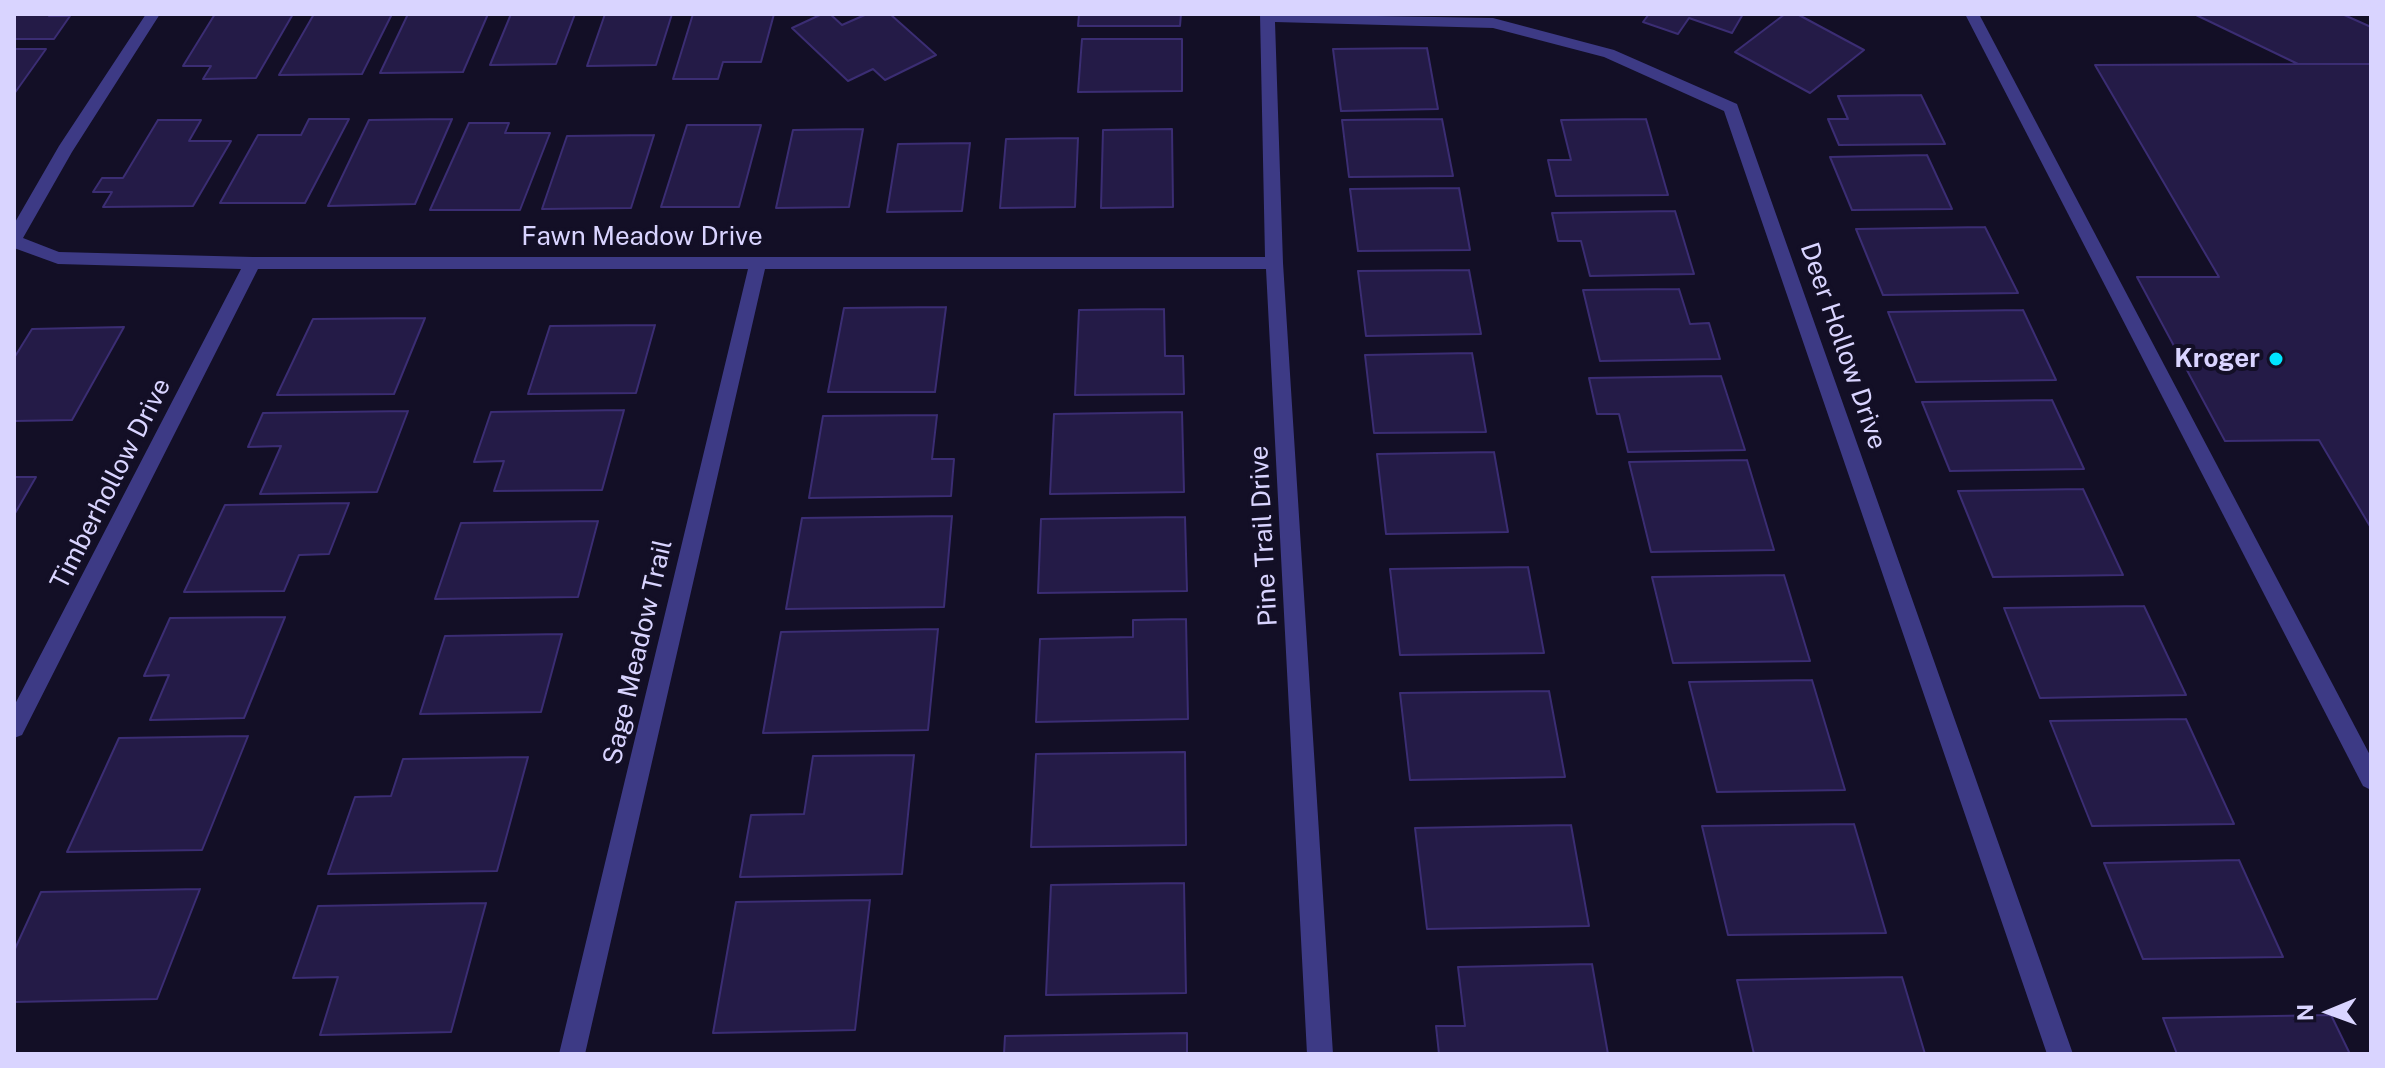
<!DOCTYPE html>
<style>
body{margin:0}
#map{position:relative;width:2385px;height:1068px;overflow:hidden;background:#130f26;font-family:"Public Sans",sans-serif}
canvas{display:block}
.frame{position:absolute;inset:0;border:16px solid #d9d4ff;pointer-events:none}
.north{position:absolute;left:2289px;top:972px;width:80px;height:80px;-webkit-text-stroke:6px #130f26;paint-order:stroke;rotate:269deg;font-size:22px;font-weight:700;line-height:32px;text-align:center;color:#d9d4ff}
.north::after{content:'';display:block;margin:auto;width:28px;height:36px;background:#d9d4ff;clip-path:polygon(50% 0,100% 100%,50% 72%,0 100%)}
</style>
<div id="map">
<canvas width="2385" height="1068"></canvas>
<div class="frame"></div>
<div class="north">N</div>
</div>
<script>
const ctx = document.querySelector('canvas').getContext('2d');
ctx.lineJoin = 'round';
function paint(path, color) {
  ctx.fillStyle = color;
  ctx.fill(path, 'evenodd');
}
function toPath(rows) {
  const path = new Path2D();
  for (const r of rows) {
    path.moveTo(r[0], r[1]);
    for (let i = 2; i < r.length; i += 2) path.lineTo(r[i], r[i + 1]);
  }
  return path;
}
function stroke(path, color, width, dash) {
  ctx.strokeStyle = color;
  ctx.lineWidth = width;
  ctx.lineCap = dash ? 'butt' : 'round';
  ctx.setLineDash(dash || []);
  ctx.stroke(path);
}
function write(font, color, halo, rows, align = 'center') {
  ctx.font = font + ' "Public Sans",sans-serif';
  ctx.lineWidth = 8;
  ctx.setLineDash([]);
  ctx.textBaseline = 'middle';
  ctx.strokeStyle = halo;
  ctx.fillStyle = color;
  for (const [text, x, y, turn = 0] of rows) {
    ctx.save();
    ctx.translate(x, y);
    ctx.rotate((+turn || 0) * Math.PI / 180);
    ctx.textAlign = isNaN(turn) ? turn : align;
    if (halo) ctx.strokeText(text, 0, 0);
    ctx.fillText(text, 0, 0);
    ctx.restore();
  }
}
const building = toPath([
 [14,14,51,14,49,16,70,16,54,39,14,39,14,14],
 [215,14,293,14,256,78,203,79,211,66,183,66,215,14],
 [314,14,392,14,362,74,279,75,314,14],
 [408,14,488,14,463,72,380,73,408,14],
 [511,14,575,14,556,64,490,65,511,14],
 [605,14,672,14,656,65,587,66,605,14],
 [693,14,774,14,761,62,723,62,718,79,673,79,693,14],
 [822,14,830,14,842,25,867,14,890,14,936,55,885,80,873,69,848,81,792,28,822,14],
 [1079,14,1181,14,1180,26,1078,26,1079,14],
 [1649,14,1743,14,1732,33,1689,18,1678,34,1643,22,1649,14],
 [1785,14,1797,14,1864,50,1810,93,1735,52,1785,14],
 [2194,14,2342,14,2371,27,2371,64,2298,64,2194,14],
 [1082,39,1182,39,1182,91,1078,92,1082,39],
 [1427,48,1438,109,1341,111,1333,49,1427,48],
 [14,49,46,49,14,94,14,49],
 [2298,64,2371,64,2371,528,2319,440,2225,441,2137,277,2219,277,2095,65,2298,64],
 [1921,95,1945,144,1839,145,1828,119,1848,119,1838,96,1921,95],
 [309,119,349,119,305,203,220,203,258,135,301,135,309,119],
 [452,119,415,204,328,206,369,120,452,119],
 [1442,119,1453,176,1349,177,1342,120,1442,119],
 [1646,119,1668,195,1556,196,1548,160,1571,160,1561,120,1646,119],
 [158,120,201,120,189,141,231,141,193,206,103,207,112,192,93,192,102,178,123,178,158,120],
 [469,123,509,123,505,133,550,133,520,210,430,210,469,123],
 [687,125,761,125,739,207,661,207,687,125],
 [863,129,849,207,776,208,793,130,863,129],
 [1172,129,1173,207,1101,208,1103,130,1172,129],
 [654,135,631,208,542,209,567,136,654,135],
 [1078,138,1075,207,1000,208,1006,139,1078,138],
 [970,143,962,211,887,212,898,144,970,143],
 [1927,155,1952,209,1852,210,1830,157,1927,155],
 [1459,188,1470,250,1358,251,1350,189,1459,188],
 [1675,211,1694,274,1590,276,1581,241,1558,241,1552,213,1675,211],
 [1985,227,2018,293,1883,295,1856,229,1985,227],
 [1469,270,1481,334,1366,336,1358,271,1469,270],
 [1679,289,1690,324,1709,323,1720,359,1600,361,1583,290,1679,289],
 [946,307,935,392,828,392,844,308,946,307],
 [1164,309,1165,356,1183,356,1184,394,1075,395,1079,310,1164,309],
 [2023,310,2056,380,1916,382,1888,312,2023,310],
 [425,318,394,394,277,395,313,319,425,318],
 [655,325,636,393,528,394,550,326,655,325],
 [124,327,72,420,14,421,14,358,32,329,124,327],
 [1472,353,1486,432,1374,433,1365,355,1472,353],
 [1721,376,1745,450,1628,452,1619,414,1597,414,1589,378,1721,376],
 [2052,400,2084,469,1950,471,1922,402,2052,400],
 [624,410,602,490,494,491,504,461,474,462,491,412,624,410],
 [408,411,377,492,260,494,281,446,248,447,263,413,408,411],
 [1182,412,1184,492,1050,494,1054,414,1182,412],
 [937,415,932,459,954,459,951,496,809,498,823,416,937,415],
 [1494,452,1508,532,1386,534,1377,454,1494,452],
 [1747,460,1774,550,1651,552,1629,462,1747,460],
 [14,477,36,477,14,515,14,477],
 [2083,489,2123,575,1993,577,1958,491,2083,489],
 [349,503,329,554,299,555,284,591,184,592,225,505,349,503],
 [952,516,944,607,786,609,802,518,952,516],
 [1185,517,1187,591,1038,593,1041,519,1185,517],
 [598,521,578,597,435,599,461,523,598,521],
 [1528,567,1544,653,1400,655,1390,569,1528,567],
 [1784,575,1810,661,1673,663,1652,577,1784,575],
 [2144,606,2186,695,2040,698,2004,608,2144,606],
 [285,617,244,718,150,720,169,675,144,676,170,618,285,617],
 [1186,619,1188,719,1036,722,1040,639,1133,637,1133,620,1186,619],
 [938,629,928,730,763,733,781,632,938,629],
 [562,634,541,712,420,714,445,636,562,634],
 [1812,680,1845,790,1717,792,1689,682,1812,680],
 [1549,691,1565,777,1410,780,1400,693,1549,691],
 [2186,719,2234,824,2092,826,2050,721,2186,719],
 [248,736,202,850,67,852,119,738,248,736],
 [1185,752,1186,845,1031,847,1036,754,1185,752],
 [914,755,902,874,740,877,751,815,804,814,813,756,914,755],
 [528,757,497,871,328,874,355,797,391,796,403,759,528,757],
 [1854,824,1886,933,1728,935,1702,826,1854,824],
 [1571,825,1589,926,1427,929,1415,828,1571,825],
 [2239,860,2283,957,2143,959,2104,863,2239,860],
 [1184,883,1186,993,1046,995,1051,885,1184,883],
 [200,889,157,999,14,1002,14,951,41,892,200,889],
 [870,900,855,1030,713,1033,736,902,870,900],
 [486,903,451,1032,320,1035,338,977,293,978,318,906,486,903],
 [1592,964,1608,1054,1439,1054,1436,1026,1465,1026,1458,967,1592,964],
 [1902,977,1925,1054,1754,1054,1737,980,1902,977],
 [2331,1015,2350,1054,2177,1054,2163,1018,2331,1015],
 [1187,1033,1187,1054,1004,1054,1005,1036,1187,1033]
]);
paint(building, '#241b47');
stroke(building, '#3b2d73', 2);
paint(toPath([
 [1965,14,1979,14,2371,757,2371,790,2363,786,1965,14]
]), '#3d3a85');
paint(toPath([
 [146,14,160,14,72,152,23,238,59,252,253,257,1265,257,1260,14,1493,18,1614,50,1737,104,2073,1054,2047,1054,1724,111,1604,57,1493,28,1275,22,1283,263,1333,1054,1307,1054,1266,269,765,269,585,1054,559,1054,748,269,258,269,22,735,14,738,14,706,241,269,58,264,14,248,14,224,59,146,146,14]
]), '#3d3a85');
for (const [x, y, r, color] of [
 [2276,359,8,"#00e5ff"]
]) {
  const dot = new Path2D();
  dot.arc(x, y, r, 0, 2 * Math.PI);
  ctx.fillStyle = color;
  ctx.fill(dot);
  stroke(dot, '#130f26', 3);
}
write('26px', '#d9d4ff', '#130f26', [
 ["Fawn Meadow Drive",642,237],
 ["Deer Hollow Drive",1843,346,71],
 ["Timberhollow Drive",111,484,-63],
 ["Pine Trail Drive",1264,536,-93],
 ["Sage Meadow Trail",638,652,-77]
]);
write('bold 26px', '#d9d4ff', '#130f26', [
 ["Kroger",2260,359]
], 'right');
</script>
